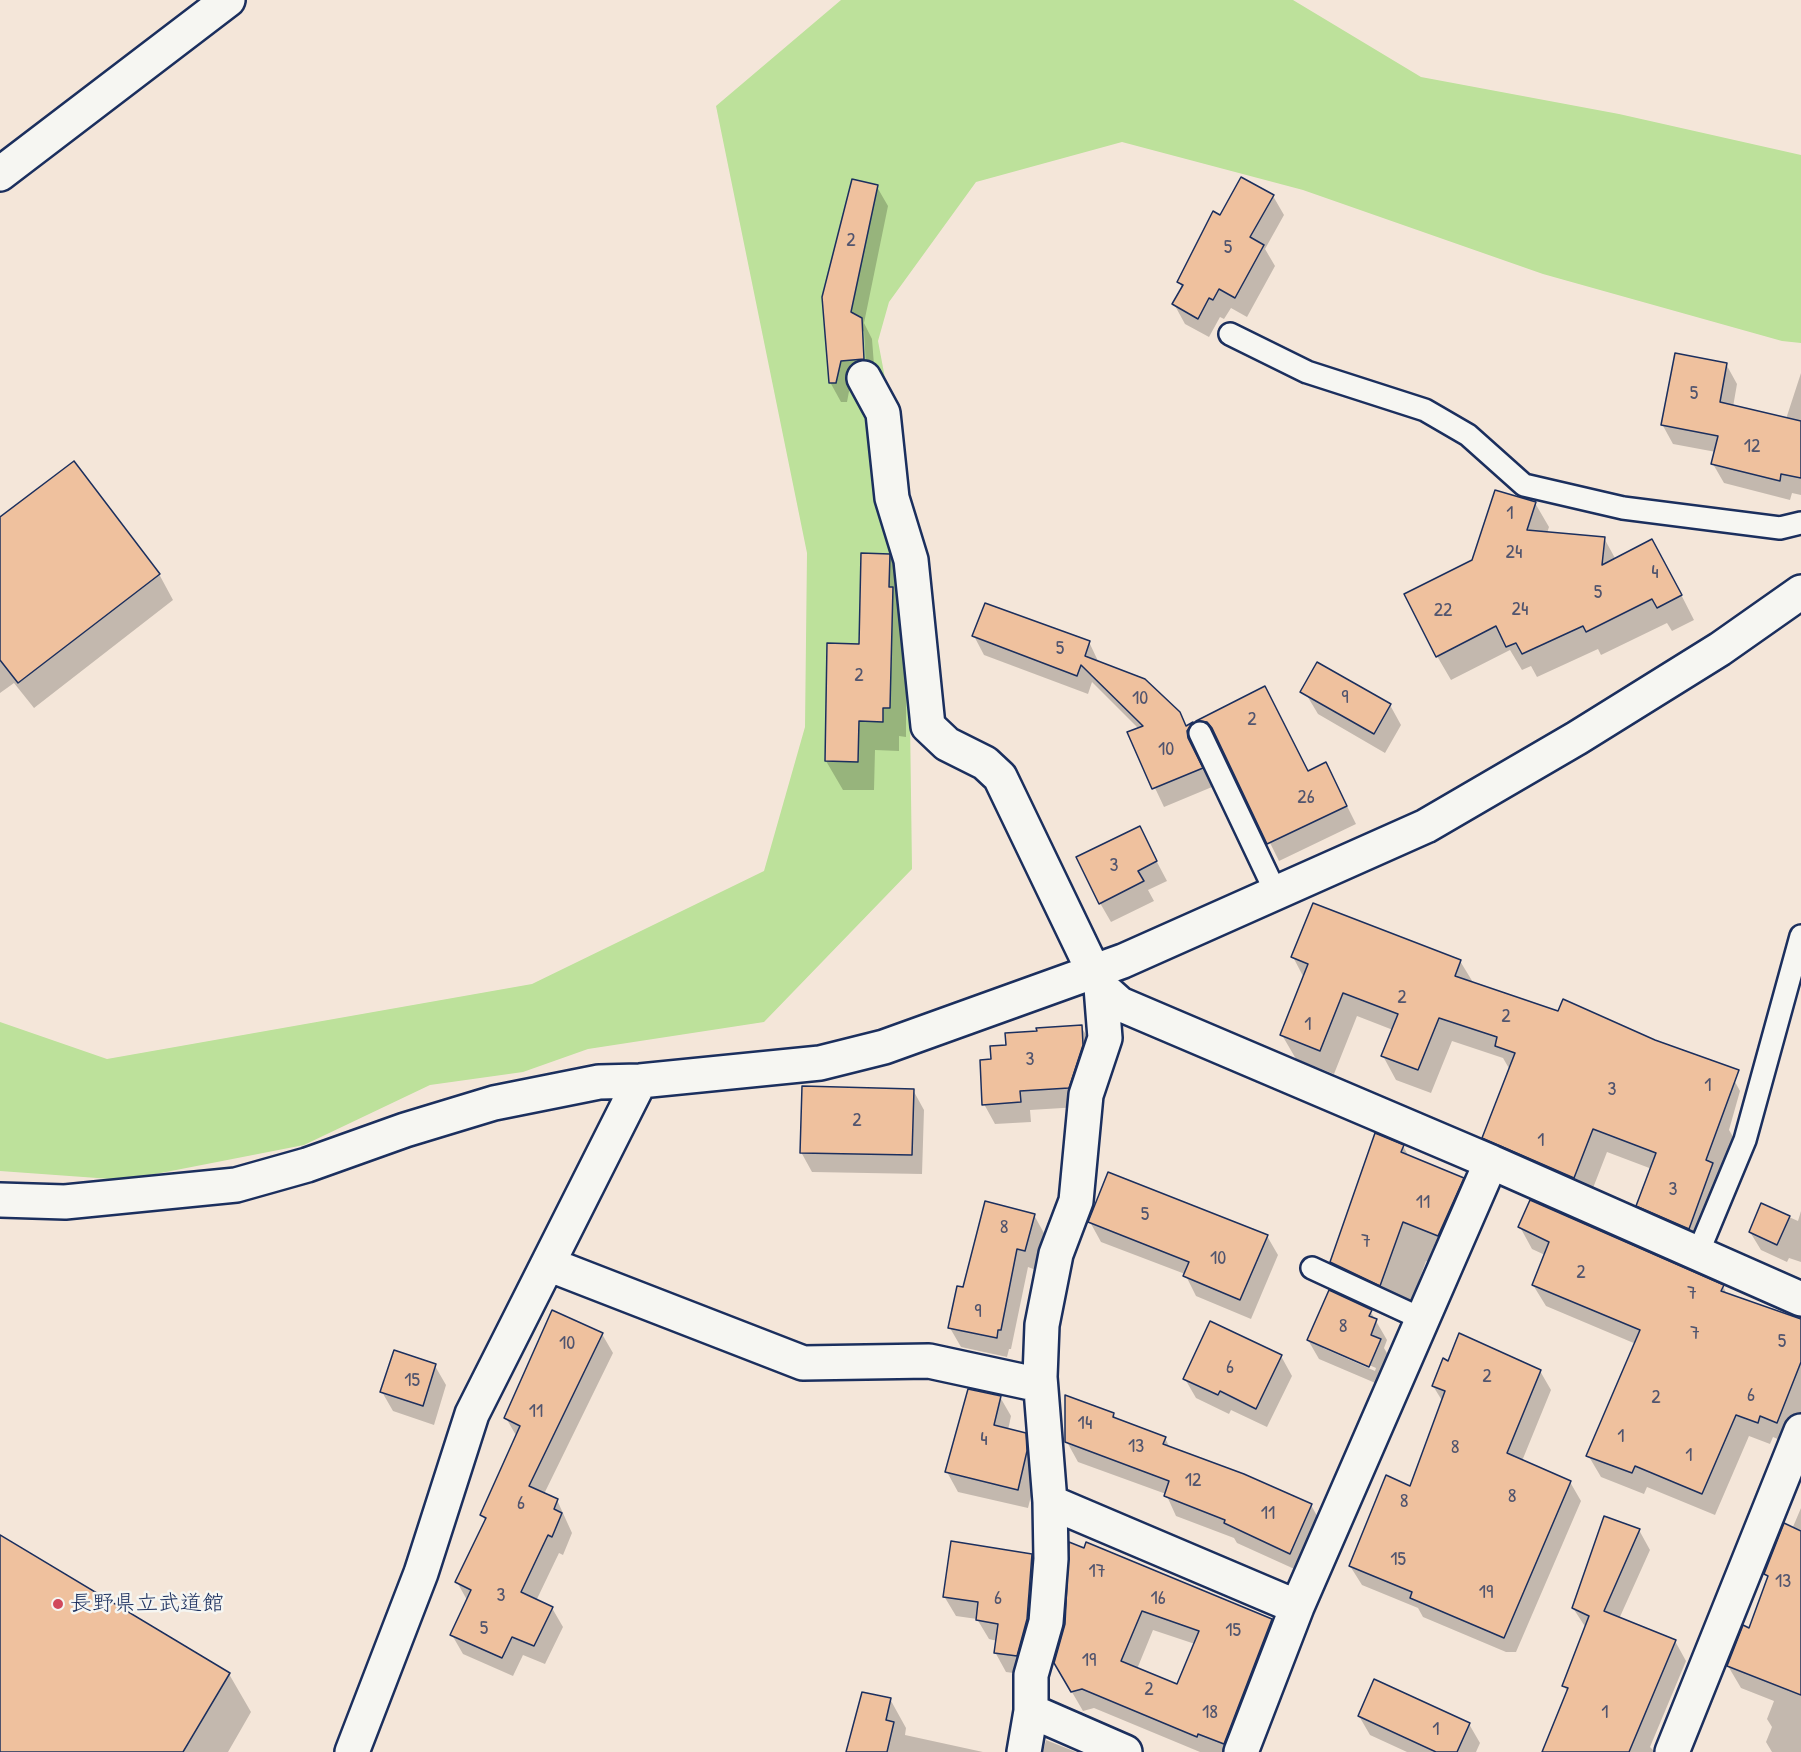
<!DOCTYPE html>
<meta charset="utf-8">
<style>
body{margin:0}
canvas{display:block;background:#f4e6d9}
</style>
<canvas width="1801" height="1752"></canvas>
<script>
const ctx = document.querySelector('canvas').getContext('2d');
ctx.lineJoin = 'round';
function paint(path, color) {
  ctx.fillStyle = color;
  ctx.fill(path, 'evenodd');
}
function toPath(rows) {
  const path = new Path2D();
  for (const r of rows) {
    path.moveTo(r[0], r[1]);
    for (let i = 2; i < r.length; i += 2) path.lineTo(r[i], r[i + 1]);
  }
  return path;
}
function stroke(path, color, width, dash) {
  ctx.strokeStyle = color;
  ctx.lineWidth = width;
  ctx.lineCap = dash ? 'butt' : 'round';
  ctx.setLineDash(dash || []);
  ctx.stroke(path);
}
function write(font, color, halo, rows, align = 'center') {
  ctx.font = font + ' "Patrick Hand","Klee One",sans-serif';
  ctx.lineWidth = 5;
  ctx.setLineDash([]);
  ctx.textBaseline = 'middle';
  ctx.strokeStyle = halo;
  ctx.fillStyle = color;
  for (const [text, x, y, turn = 0] of rows) {
    ctx.save();
    ctx.translate(x, y);
    ctx.rotate((+turn || 0) * Math.PI / 180);
    ctx.textAlign = isNaN(turn) ? turn : align;
    if (halo) ctx.strokeText(text, 0, 0);
    ctx.fillText(text, 0, 0);
    ctx.restore();
  }
}
paint(toPath([
 [841,0,1293,0,1421,77,1619,114,1801,155,1801,343,1782,341,1543,274,1303,190,1122,142,976,182,889,302,878,341,907,495,912,869,764,1022,588,1049,523,1072,430,1085,304,1145,125,1180,0,1171,0,1022,107,1059,532,984,764,871,805,727,807,553,716,106]
]), '#bde19b');
paint(toPath([
 [877,187,888,206,864,323,872,339,875,378,851,381,847,402,841,402,830,382],
 [861,328,864,332,866,366,863,366],
 [1273,196,1284,215,1265,249,1275,266,1247,317,1231,308,1224,319,1220,317,1209,337,1185,324,1174,304,1183,289,1179,282,1221,217],
 [1726,364,1737,384,1733,407,1786,419,1801,373,1801,495,1792,493,1790,500,1724,483,1713,464,1716,452,1673,444,1662,424],
 [1535,503,1549,527,1547,533,1604,538,1616,560,1666,565,1694,620,1672,631,1667,623,1601,655,1598,649,1537,677,1531,666,1522,670,1510,650,1451,680,1437,656,1473,561],
 [0,519,159,574,173,600,34,708,14,683,0,693],
 [889,555,906,585,906,737,899,736,899,751,875,750,874,790,843,790,826,761,829,644,860,645],
 [974,636,1089,642,1099,663,1179,713,1187,727,1193,724,1203,742,1197,751,1198,758,1212,787,1164,807,1129,733,1139,729,1092,682,1088,694,984,655],
 [1265,688,1309,772,1326,764,1356,824,1279,861,1219,740,1208,739,1198,722],
 [1306,694,1390,705,1401,725,1385,753,1318,714],
 [1139,828,1167,881,1148,890,1154,901,1111,922,1100,903],
 [1293,957,1460,961,1474,984,1654,1041,1727,1067,1740,1091,1729,1130,1735,1140,1702,1252,1652,1229,1638,1206,1652,1169,1607,1152,1588,1201,1497,1161,1484,1138,1510,1070,1503,1058,1452,1041,1431,1093,1396,1080,1383,1056,1393,1030,1357,1016,1334,1074,1296,1059,1282,1035,1304,978],
 [1081,1026,1092,1046,1079,1107,1030,1110,1031,1122,995,1124,984,1104,992,1061,1008,1046],
 [913,1090,924,1110,922,1174,812,1172,801,1152],
 [1403,1146,1409,1157,1462,1179,1485,1219,1461,1275,1426,1261,1403,1324,1369,1309,1387,1340,1384,1348,1391,1360,1380,1385,1319,1359,1308,1340,1355,1304,1331,1262],
 [1323,1345,1376,1368,1375,1371,1323,1348],
 [1762,1205,1798,1221,1801,1211,1801,1262,1789,1258,1787,1262,1761,1250,1750,1232],
 [1034,1215,1045,1235,1036,1270,1028,1267,1011,1349,1009,1349,1007,1357,961,1347,950,1328,964,1288],
 [1090,1222,1267,1236,1278,1255,1251,1319,1196,1296,1185,1274,1101,1242],
 [1520,1227,1723,1286,1727,1295,1801,1321,1801,1414,1789,1444,1773,1437,1770,1444,1749,1436,1715,1515,1647,1487,1644,1494,1601,1477,1588,1455,1636,1344,1546,1306,1533,1285,1545,1255,1532,1249],
 [602,1334,613,1353,544,1494,557,1500,572,1533,563,1555,559,1553,536,1601,552,1608,563,1627,545,1664,523,1655,513,1676,463,1654,452,1635,467,1600,457,1582,486,1522,482,1515,517,1437,506,1418],
 [1281,1356,1292,1376,1267,1427,1231,1410,1229,1414,1196,1398,1185,1379],
 [1449,1363,1540,1371,1551,1390,1522,1461,1570,1482,1581,1501,1516,1652,1506,1652,1423,1617,1418,1608,1362,1585,1350,1566,1411,1488,1443,1402,1433,1386],
 [435,1366,446,1385,434,1425,393,1411,382,1392],
 [1000,1397,1011,1416,1008,1430,1025,1434,1036,1454,1037,1472,1028,1508,958,1492,947,1472],
 [1113,1414,1117,1420,1165,1438,1170,1448,1311,1505,1322,1525,1301,1572,1237,1543,1234,1538,1176,1516,1166,1494,1078,1462,1067,1442],
 [1801,1508,1801,1752,1772,1752,1766,1742,1772,1727,1767,1719,1774,1701,1741,1688,1728,1666,1750,1628],
 [1639,1530,1650,1550,1619,1619,1675,1641,1686,1661,1650,1747,1655,1752,1544,1752,1568,1693,1564,1686,1586,1628,1573,1608],
 [0,1537,229,1674,251,1712,228,1752,0,1752],
 [1071,1544,1271,1620,1282,1640,1239,1752,1200,1752,1094,1708,1083,1711,1055,1663,1066,1624],
 [1153,1630,1195,1644,1178,1686,1137,1669],
 [1031,1555,1042,1575,1028,1675,1006,1672,995,1652,997,1641,989,1639,977,1619,956,1616,944,1596],
 [890,1699,906,1728,905,1735,983,1752,848,1752],
 [1359,1716,1469,1724,1480,1743,1476,1752,1407,1752,1370,1735],
 [1046,1740,1076,1752,1043,1752]
]), '#0003');
const building = toPath([
 [1241,177,1274,195,1250,237,1264,245,1235,298,1219,289,1213,300,1209,298,1198,319,1172,304,1183,285,1177,282,1213,211,1220,215,1241,177],
 [852,179,878,185,851,312,862,318,864,359,841,361,836,383,829,383,822,297,852,179],
 [1675,353,1727,363,1720,402,1801,421,1801,478,1781,474,1780,481,1711,464,1718,436,1661,425,1675,353],
 [74,461,160,574,18,683,0,660,0,517,74,461],
 [1495,490,1536,502,1527,530,1605,537,1602,565,1652,539,1682,595,1657,608,1652,599,1586,632,1583,626,1522,654,1516,643,1506,647,1496,626,1436,657,1404,594,1472,560,1495,490],
 [861,553,890,554,889,587,893,587,890,708,883,708,883,722,859,721,858,762,825,761,827,643,859,644,861,553],
 [985,603,1090,641,1085,656,1145,679,1180,712,1186,726,1193,722,1187,731,1188,738,1203,768,1152,789,1127,732,1143,726,1081,665,1077,676,972,636,985,603],
 [1317,662,1391,704,1374,734,1300,692,1317,662],
 [1265,686,1308,771,1326,762,1347,806,1267,844,1212,728,1207,722,1196,721,1265,686],
 [1140,826,1157,861,1138,871,1144,881,1099,904,1076,857,1140,826],
 [1313,903,1461,960,1455,976,1558,1011,1563,999,1655,1040,1739,1070,1706,1160,1713,1163,1689,1229,1636,1206,1656,1153,1593,1129,1574,1178,1482,1138,1515,1053,1495,1046,1497,1037,1439,1018,1418,1070,1381,1056,1398,1014,1343,993,1320,1051,1280,1035,1308,964,1291,957,1313,903],
 [1082,1025,1083,1045,1069,1088,1020,1091,1021,1102,982,1105,980,1060,991,1059,990,1046,1006,1045,1005,1033,1037,1031,1036,1028,1082,1025],
 [802,1086,914,1089,912,1155,800,1153,802,1086],
 [1375,1133,1404,1145,1401,1152,1464,1178,1438,1236,1403,1222,1380,1286,1330,1262,1375,1133],
 [1108,1172,1268,1235,1240,1300,1183,1276,1189,1262,1088,1222,1108,1172],
 [1530,1200,1724,1285,1721,1291,1801,1319,1801,1362,1777,1423,1760,1416,1758,1423,1736,1415,1702,1494,1635,1466,1632,1473,1586,1456,1640,1330,1532,1285,1549,1242,1518,1227,1530,1200],
 [985,1201,1035,1214,1025,1251,1017,1249,1001,1330,998,1330,997,1338,948,1328,957,1286,963,1287,985,1201],
 [1761,1203,1790,1216,1777,1245,1749,1232,1761,1203],
 [1329,1290,1372,1310,1369,1316,1377,1319,1371,1335,1381,1339,1369,1367,1307,1340,1329,1290],
 [552,1310,603,1333,529,1486,558,1499,554,1509,562,1513,552,1537,548,1535,521,1592,553,1607,534,1646,512,1637,502,1658,450,1635,471,1590,455,1582,486,1518,480,1515,520,1426,504,1418,552,1310],
 [1210,1321,1282,1355,1256,1409,1220,1391,1218,1395,1183,1379,1210,1321],
 [1459,1333,1541,1370,1507,1453,1571,1481,1504,1638,1410,1598,1412,1592,1349,1566,1386,1475,1410,1486,1445,1391,1432,1386,1443,1358,1448,1361,1459,1333],
 [394,1350,436,1364,423,1406,380,1392,394,1350],
 [968,1389,1001,1396,994,1425,1026,1433,1027,1451,1018,1490,945,1472,968,1389],
 [1065,1395,1114,1413,1113,1417,1166,1437,1163,1444,1244,1474,1312,1504,1290,1554,1224,1523,1225,1520,1164,1496,1169,1481,1065,1442,1065,1395],
 [1604,1516,1640,1529,1604,1611,1676,1640,1629,1752,1542,1752,1568,1688,1562,1686,1589,1616,1572,1608,1604,1516],
 [1784,1523,1801,1531,1801,1695,1727,1666,1743,1625,1749,1628,1768,1576,1764,1574,1784,1523],
 [0,1535,230,1673,183,1752,0,1752,0,1535],
 [951,1541,1032,1554,1027,1619,1017,1656,994,1653,998,1624,976,1620,978,1602,943,1597,951,1541],
 [1069,1542,1084,1548,1086,1542,1272,1619,1224,1744,1198,1734,1197,1737,1082,1689,1071,1692,1054,1663,1065,1624,1069,1542],
 [1142,1611,1199,1631,1177,1684,1121,1661,1142,1611],
 [1374,1679,1470,1723,1457,1752,1436,1752,1358,1716,1374,1679],
 [862,1692,891,1698,886,1720,894,1722,887,1752,846,1752,862,1692]
]);
paint(building, '#efc19e');
stroke(building, '#1b2f5e', 1.5);
const lane = toPath([
 [1230,334,1307,372,1425,410,1468,435,1524,485,1623,508,1780,528,1801,523],
 [1200,733,1276,893],
 [1698,1253,1745,1140,1801,936],
 [1312,1268,1422,1319]
]);
const street = toPath([
 [0,174,228,0],
 [864,378,883,413,892,498,911,560,928,726,947,744,985,763,1000,777,1101,987,1120,1004,1491,1162],
 [0,1200,65,1202,236,1185,307,1165,405,1130,494,1103,599,1082,640,1081,820,1063,884,1047,1123,961,1426,826,1577,738,1720,649,1801,592],
 [548,1264,803,1363,929,1361,1040,1385],
 [1050,1502,1297,1607],
 [1031,1711,1125,1752],
 [352,1752,421,1573,472,1414,640,1081],
 [1024,1752,1031,1711,1031,1675,1046,1622,1051,1559,1050,1502,1040,1377,1042,1325,1056,1254,1076,1201,1086,1095,1105,1038,1101,987],
 [1241,1752,1297,1607,1491,1162,1801,1299],
 [1672,1752,1801,1431]
]);
stroke(lane, '#1b2f5e', 26);
stroke(street, '#1b2f5e', 38);
stroke(lane, '#f6f6f2', 21);
stroke(street, '#f6f6f2', 33);
for (const [x, y, r, color] of [
 [58,1604,6,"#d1495b"]
]) {
  const dot = new Path2D();
  dot.arc(x, y, r, 0, 2 * Math.PI);
  ctx.fillStyle = color;
  ctx.fill(dot);
  stroke(dot, '#f6f6f2', 2);
}
write('20px', '#50546e', null, [
 ["2",851,241],
 ["5",1228,248],
 ["5",1694,394],
 ["12",1752,447],
 ["1",1510,514],
 ["24",1514,553],
 ["4",1655,573],
 ["5",1598,593],
 ["24",1520,610],
 ["22",1443,611],
 ["5",1060,649],
 ["2",859,676],
 ["9",1345,698],
 ["10",1140,699],
 ["2",1252,720],
 ["10",1166,750],
 ["26",1306,798],
 ["3",1114,866],
 ["2",1402,998],
 ["2",1506,1017],
 ["1",1308,1025],
 ["3",1030,1060],
 ["1",1708,1086],
 ["3",1612,1090],
 ["2",857,1121],
 ["1",1541,1141],
 ["3",1673,1190],
 ["11",1423,1203],
 ["5",1145,1215],
 ["8",1004,1228],
 ["7",1366,1242],
 ["10",1218,1259],
 ["2",1581,1273],
 ["7",1692,1294],
 ["9",978,1312],
 ["8",1343,1327],
 ["7",1695,1334],
 ["5",1782,1342],
 ["10",567,1344],
 ["6",1230,1368],
 ["2",1487,1377],
 ["15",412,1381],
 ["6",1751,1396],
 ["2",1656,1398],
 ["11",536,1412],
 ["14",1085,1424],
 ["1",1621,1437],
 ["4",984,1440],
 ["13",1136,1447],
 ["8",1455,1448],
 ["1",1689,1456],
 ["12",1193,1481],
 ["8",1512,1497],
 ["8",1404,1502],
 ["6",521,1504],
 ["11",1268,1514],
 ["15",1398,1560],
 ["17",1097,1572],
 ["13",1783,1582],
 ["19",1486,1593],
 ["3",501,1596],
 ["6",998,1599],
 ["16",1158,1599],
 ["5",484,1629],
 ["15",1233,1631],
 ["19",1089,1661],
 ["2",1149,1690],
 ["18",1210,1713],
 ["1",1605,1713],
 ["1",1436,1730]
]);
write('22px', '#1b2f5e', '#f6f6f2', [
 ["長野県立武道館",70,1604]
], 'left');
</script>
